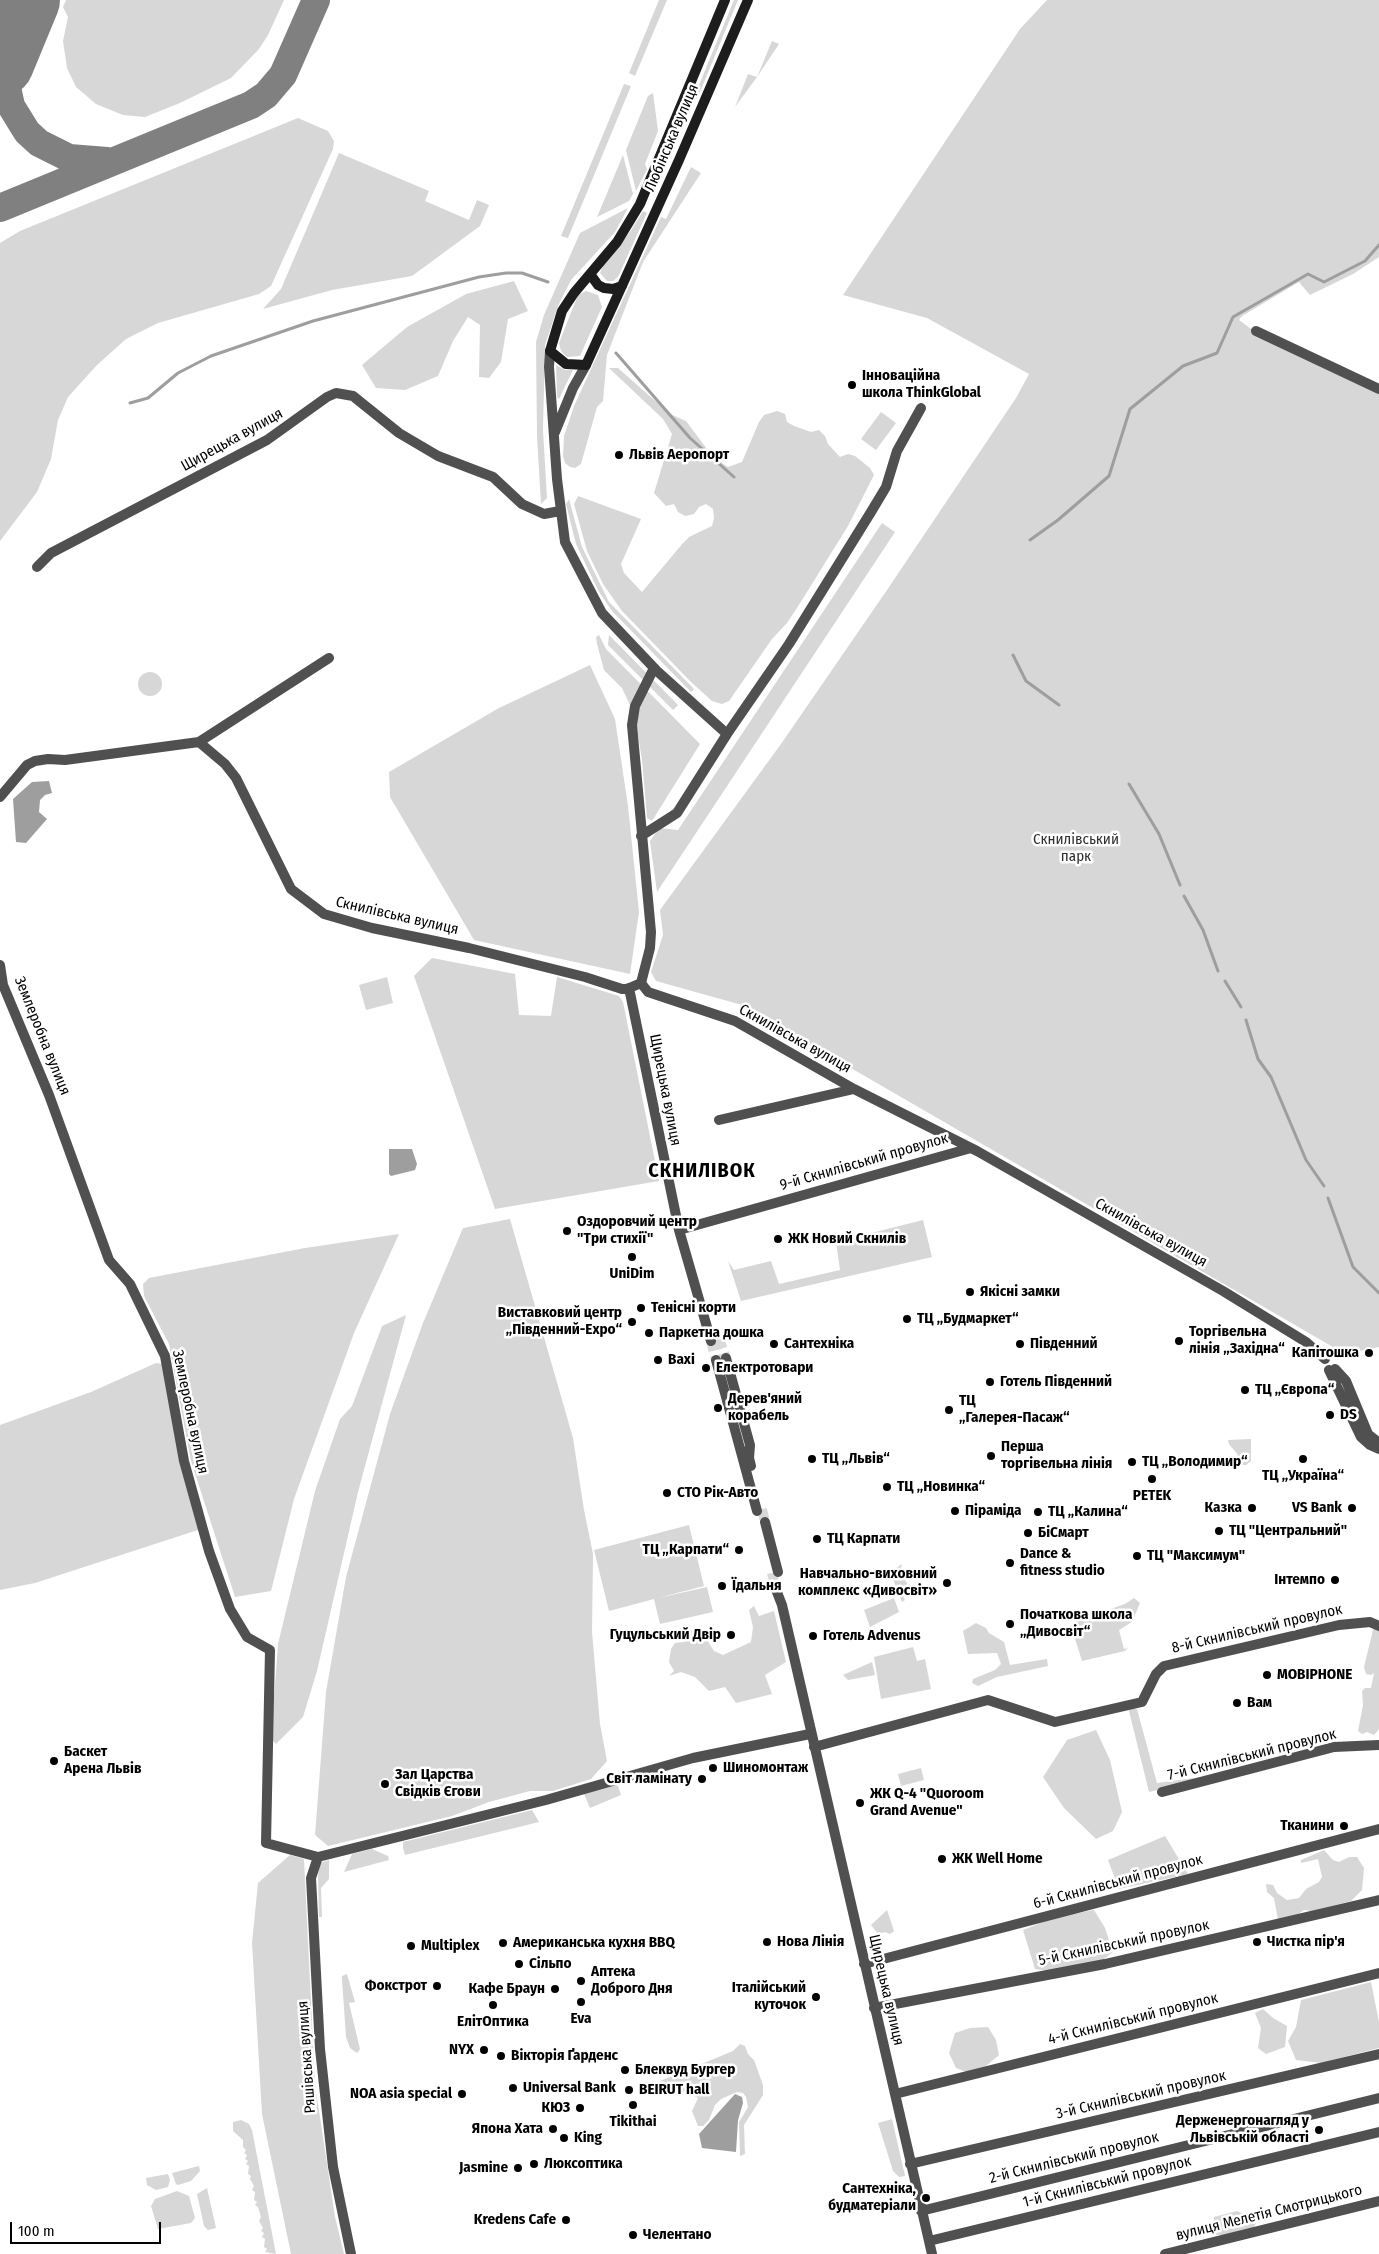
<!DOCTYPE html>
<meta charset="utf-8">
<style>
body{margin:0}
#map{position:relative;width:1379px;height:2254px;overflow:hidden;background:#fff;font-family:"Fira Sans Condensed",sans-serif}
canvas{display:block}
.scale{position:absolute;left:10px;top:2222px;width:151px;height:22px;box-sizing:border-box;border:2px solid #000;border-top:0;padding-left:6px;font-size:15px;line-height:18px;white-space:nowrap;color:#000;-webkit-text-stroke:4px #fff;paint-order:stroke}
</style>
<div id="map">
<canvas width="1379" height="2254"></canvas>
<div class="scale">100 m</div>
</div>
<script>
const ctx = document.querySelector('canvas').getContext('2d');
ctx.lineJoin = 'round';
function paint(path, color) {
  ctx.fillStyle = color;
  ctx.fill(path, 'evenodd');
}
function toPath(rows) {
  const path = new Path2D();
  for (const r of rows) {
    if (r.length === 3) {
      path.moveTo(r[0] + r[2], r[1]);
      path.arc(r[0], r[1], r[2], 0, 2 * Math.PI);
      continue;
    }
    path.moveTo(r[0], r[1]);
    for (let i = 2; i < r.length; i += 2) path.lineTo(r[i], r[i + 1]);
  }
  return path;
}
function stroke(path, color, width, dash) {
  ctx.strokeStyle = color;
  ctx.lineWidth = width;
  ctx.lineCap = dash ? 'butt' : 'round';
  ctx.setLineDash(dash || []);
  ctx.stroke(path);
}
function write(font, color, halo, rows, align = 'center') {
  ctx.font = font + ' "Fira Sans Condensed",sans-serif';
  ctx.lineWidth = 5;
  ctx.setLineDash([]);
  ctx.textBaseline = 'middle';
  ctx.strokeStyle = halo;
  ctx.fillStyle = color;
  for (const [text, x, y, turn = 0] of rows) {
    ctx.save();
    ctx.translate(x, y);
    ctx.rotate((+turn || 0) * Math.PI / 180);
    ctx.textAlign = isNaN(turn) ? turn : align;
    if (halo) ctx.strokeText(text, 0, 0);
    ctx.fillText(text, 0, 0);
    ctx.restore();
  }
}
paint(toPath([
 [66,0,284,0,268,35,259,49,231,78,180,103,145,117,123,115,96,104,76,87,67,68,63,41,68,17,63,7],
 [659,0,667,0,635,76,629,73],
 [734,0,738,0,697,99,694,97],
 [1047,0,1379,0,1379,257,1353,274,1310,295,1299,282,1242,316,1239,320,1254,331,1379,392,1379,1347,1345,1354,742,1005,656,981,651,972,663,935,660,910,781,744,887,590,1016,398,1029,374,927,318,843,295,1020,29],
 [772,41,779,44,757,77,735,107,748,74,757,77],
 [624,84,631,86,568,238,561,236],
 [653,93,658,131,645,164,647,169,636,191,626,150,648,96],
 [298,118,328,131,334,141,333,149,271,286,259,294,158,323,126,339,97,365,68,397,58,420,51,459,37,492,0,541,0,243,20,231],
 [339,153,429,191,425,201,469,220,477,200,489,205,480,226,412,276,332,290,263,309,281,289],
 [623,155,633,194,629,201,597,217],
 [691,167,701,173,643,262,607,355,603,401,597,407,581,464,575,468,570,467,565,463,563,456,564,436,574,406,661,217,666,219],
 [628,208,615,232,571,280,558,306,545,345,543,430,547,498,541,504,537,437,536,342,544,315,580,233],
 [643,211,647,213,618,277,613,281,607,281,600,273,603,266,630,232],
 [514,281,528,311,508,319,501,362,489,378,479,377,480,325,468,317,453,341,438,376,405,390,376,388,362,365,407,327,466,294],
 [586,291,598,295,602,307,580,356,567,357,561,351,559,343,578,295],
 [556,365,565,370,573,370,559,399,557,397],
 [609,368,618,368,670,414,686,421,713,457,728,467,742,462,759,422,764,415,777,411,785,414,787,422,794,426,811,432,819,430,825,436,828,444,840,457,848,454,855,456,870,468,874,475,848,526,797,608,787,623,772,639,729,701,722,704,712,701,691,682,622,611,603,584,587,551,574,504,578,496,641,519,621,564,624,573,642,592,683,543,689,537,712,526,714,518,713,509,706,504,699,507,694,514,685,516,678,512,674,504,666,506,654,493,672,434,663,419],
 [881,412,896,423,876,450,861,439],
 [569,499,582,547,609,602,694,689,691,692,612,611,599,592,576,544,566,504],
 [882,523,895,532,657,892,650,841,659,828,678,830],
 [599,635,606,649,700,744,652,821,647,818,642,760,635,716,622,688,604,670,597,644,596,637],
 [609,635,678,705,673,710,608,645],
 [590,665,615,719,628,806,639,912,630,974,474,940,390,797,389,772,499,708],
 [150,684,12],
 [432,958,515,974,519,1015,551,1016,557,977,619,996,623,1002,659,1181,495,1209,414,976],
 [387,977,393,1003,366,1010,359,985],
 [510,1219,573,1438,584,1510,593,1554,592,1632,600,1724,607,1761,591,1779,553,1791,530,1791,489,1802,452,1816,328,1846,315,1835,326,1692,346,1577,390,1414,423,1323,463,1228],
 [923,1220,932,1257,741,1301,728,1261,734,1270,771,1261,779,1284,840,1270,836,1242],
 [399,1234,354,1333,294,1499,271,1591,235,1597,191,1461,169,1344,144,1296,143,1284,149,1278,305,1248],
 [406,1315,358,1492,317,1671,303,1717,276,1744,271,1739,278,1644,315,1491,340,1419,352,1406,382,1326],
 [156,1363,164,1364,201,1529,35,1583,0,1590,0,1425,91,1392],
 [1251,1439,1251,1461,1246,1465,1227,1465,1228,1460,1238,1455,1229,1444,1228,1440],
 [689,1525,704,1586,658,1598,707,1587,713,1612,660,1624,654,1599,609,1611,594,1550],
 [902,1564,900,1573,909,1586,902,1593,905,1600,902,1602,890,1572],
 [894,1598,899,1612,870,1627,864,1610],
 [1134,1598,1140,1603,1132,1622,1119,1630,1124,1649,1128,1648,1125,1651,1082,1661,1071,1626,1076,1621,1125,1604],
 [754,1606,759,1616,774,1611,786,1662,765,1675,772,1694,736,1703,725,1687,709,1691,695,1677,681,1672,669,1676,674,1671,669,1662,671,1649,675,1643,684,1642,690,1631,699,1627,714,1651,723,1655,751,1642,753,1627,749,1610],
 [976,1623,986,1628,989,1633,1004,1642,1010,1665,1047,1659,1048,1666,997,1677,978,1686,972,1683,973,1679,995,1670,1001,1664,997,1653,968,1654,963,1631],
 [1379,1625,1379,1729,1374,1735,1367,1732,1362,1734,1358,1731,1363,1705,1362,1691,1365,1688,1371,1688,1374,1673,1371,1675,1366,1674,1364,1667,1374,1626],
 [913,1647,917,1661,925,1659,931,1689,881,1699,874,1657],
 [872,1662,875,1675,848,1680,843,1675],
 [1128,1707,1137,1709,1157,1783,1224,1774,1149,1792],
 [1096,1730,1110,1760,1122,1812,1113,1831,1096,1839,1064,1808,1043,1777,1067,1740],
 [921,1768,924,1780,901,1786,898,1774],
 [614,1783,618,1786,621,1795,590,1808,584,1794],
 [532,1810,539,1822,405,1855,403,1848,403,1842],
 [1165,1836,1188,1874,1119,1889,1108,1860],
 [372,1849,388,1856,389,1860,344,1872,352,1854],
 [1324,1850,1333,1860,1339,1862,1349,1857,1357,1857,1364,1868,1362,1890,1351,1901,1312,1911,1304,1910,1294,1917,1278,1920,1274,1898,1267,1892,1266,1884,1273,1885,1277,1893,1287,1900,1299,1898,1306,1889,1319,1882,1322,1877,1318,1859,1301,1863,1301,1860],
 [290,1855,304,1859,315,2084,335,2217,344,2254,291,2254,262,2114,252,1943,258,1883],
 [329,1860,329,1879,321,1888,322,1917,319,1917,318,1875,320,1863],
 [887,1910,894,1931,890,1934,885,1932,878,1934,871,1925],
 [1094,1910,1105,1928,1113,1952,1099,1963,1050,1971,1035,1969,1023,1930,1056,1917],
 [347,1974,355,2002,349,2003,360,2049,357,2053,350,2048,346,2037,342,1979,342,1976],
 [1371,1982,1379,2022,1379,2048,1321,2063,1296,2060,1288,2041,1296,2027,1301,2000],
 [1263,2009,1273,2018,1287,2026,1285,2047,1266,2054,1258,2048,1261,2028,1255,2013],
 [988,2027,996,2040,999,2055,986,2066,966,2072,956,2068,949,2053,955,2033,970,2028],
 [740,2044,745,2046,748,2054,754,2060,763,2085,763,2095,744,2125,745,2154,740,2156,739,2122,748,2107,746,2097,743,2093,737,2092,721,2099,715,2105,709,2120,703,2126,698,2126,692,2111,698,2098,687,2092,662,2089,660,2081,733,2051],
 [892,2119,905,2176,899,2177,893,2171,878,2123],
 [241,2120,249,2124,252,2130,276,2254,265,2252,267,2249,264,2247,265,2239,262,2237,264,2233,261,2231,263,2228,259,2221,261,2217,258,2207,255,2205,257,2202,254,2200,255,2192,252,2190,254,2186,250,2179,251,2176,248,2174,249,2166,246,2164,248,2161,245,2159,247,2155,244,2153,246,2150,243,2147,243,2140,233,2131,233,2122],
 [199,2166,200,2171,191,2181,178,2185,176,2184,172,2173],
 [168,2174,170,2180,168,2187,156,2190,147,2185,146,2178],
 [207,2188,216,2228,208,2230,204,2226,197,2194],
 [177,2191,189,2196,195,2218,191,2223,158,2229,151,2206,155,2199],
 [1237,2211,1257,2219,1254,2228,1230,2235,1214,2235,1214,2217]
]), '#d7d7d7');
paint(toPath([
 [49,781,52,793,45,795,40,800,39,812,47,819,26,843,16,842,13,799,32,782],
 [389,1149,412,1149,417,1164,415,1170,391,1176,389,1174],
 [735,2094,742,2097,743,2103,738,2120,736,2152,702,2148,699,2134]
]), '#9e9e9e');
stroke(toPath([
 [616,353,690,438,734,477],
 [130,403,148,398,178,373,211,356,313,321,479,277,506,273,522,273,548,282],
 [1030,540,1058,520,1109,476,1130,409,1183,366,1217,353,1233,317,1308,274,1324,282,1365,261,1379,245],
 [1013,655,1026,681,1059,705],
 [1129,784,1159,834,1180,885],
 [1184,896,1203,930,1218,971],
 [1225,981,1241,1007],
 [1246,1020,1258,1059,1271,1077,1306,1160,1324,1186],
 [1328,1198,1353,1267,1379,1293]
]), '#9e9e9e', 3);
stroke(toPath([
 [12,35,6,67,8,92,11,106,27,132,39,143,69,158,107,161],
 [0,208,251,105,266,95,283,75,316,0]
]), '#808080', 28);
stroke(toPath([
 [0,63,26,0]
]), '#808080', 68);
stroke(toPath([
 [719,1339,726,1358],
 [711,1341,716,1360],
 [762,1509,765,1522],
 [772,1573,775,1587]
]), '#d9d9d9', 10, [10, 5]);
stroke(toPath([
 [1256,331,1379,389],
 [550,351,549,367,557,479,565,542,602,613,657,671,727,734,789,644,871,512,886,487,897,451,921,408],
 [555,432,573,388,586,365],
 [37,567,51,553,267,440,327,397,336,393,353,396,399,433,438,456,493,477,522,504,544,514,560,511],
 [199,742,329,658],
 [0,797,27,765,35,761,48,759,65,760,199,742,225,764,236,778,291,889,324,914,372,928,469,948,585,977,622,989,627,989,641,983],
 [641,836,677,813,727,734],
 [0,965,3,985,49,1095,109,1260,130,1284,165,1356,184,1461,209,1551,230,1609,247,1637,270,1650,266,1843,318,1857,546,1800,693,1758,810,1734],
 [641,983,648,992,735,1021,854,1089,977,1151,1223,1291,1306,1342,1325,1359],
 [641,983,650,948,651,932,632,725,635,706,654,668],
 [629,988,679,1230,711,1341],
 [719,1120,854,1089],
 [679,1230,971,1148],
 [726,1358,750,1445,749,1458,751,1466],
 [716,1360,757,1511],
 [1335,1369,1346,1381,1368,1434,1379,1443],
 [1329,1370,1361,1437,1370,1445,1379,1449],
 [765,1522,778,1572],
 [775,1587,782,1605,932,2254],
 [814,1747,988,1700,1055,1722,1142,1702,1156,1674,1164,1666,1339,1625,1370,1622,1379,1626],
 [1162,1792,1334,1747,1379,1745],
 [318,1857,311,1878,320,2049,333,2167,351,2254],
 [864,1964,1379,1829],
 [874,2008,1105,1964,1379,1900],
 [895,2094,1379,1973],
 [910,2164,1379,2054],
 [921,2211,1379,2098],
 [929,2241,1379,2132],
 [1165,2254,1379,2201]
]), '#505050', 10);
stroke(toPath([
 [725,0,640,204,617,242,574,293,562,311,550,351,566,364,586,365,679,160,748,0],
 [590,274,598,285,604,288,613,289,622,286]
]), '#1d1d1d', 10);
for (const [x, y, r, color] of [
 [852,385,5,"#000"],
 [619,455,5,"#000"],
 [567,1231,5,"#000"],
 [778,1239,5,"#000"],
 [632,1257,5,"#000"],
 [970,1292,5,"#000"],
 [641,1308,5,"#000"],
 [907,1319,5,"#000"],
 [632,1322,5,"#000"],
 [649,1333,5,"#000"],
 [1179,1341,5,"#000"],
 [774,1344,5,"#000"],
 [1020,1344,5,"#000"],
 [1369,1353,5,"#000"],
 [658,1360,5,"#000"],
 [706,1368,5,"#000"],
 [990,1382,5,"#000"],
 [1245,1390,5,"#000"],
 [718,1408,5,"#000"],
 [949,1410,5,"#000"],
 [1330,1415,5,"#000"],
 [991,1456,5,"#000"],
 [812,1459,5,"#000"],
 [1303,1459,5,"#000"],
 [1132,1462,5,"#000"],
 [1152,1479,5,"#000"],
 [887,1487,5,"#000"],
 [667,1493,5,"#000"],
 [1252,1508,5,"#000"],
 [1352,1508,5,"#000"],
 [955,1511,5,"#000"],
 [1038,1512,5,"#000"],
 [1219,1531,5,"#000"],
 [1028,1533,5,"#000"],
 [817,1539,5,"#000"],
 [739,1550,5,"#000"],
 [1137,1556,5,"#000"],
 [1010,1563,5,"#000"],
 [1335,1580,5,"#000"],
 [947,1583,5,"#000"],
 [722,1586,5,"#000"],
 [1010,1624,5,"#000"],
 [731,1635,5,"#000"],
 [813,1636,5,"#000"],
 [1267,1675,5,"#000"],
 [1237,1703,5,"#000"],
 [54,1761,5,"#000"],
 [713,1768,5,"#000"],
 [702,1779,5,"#000"],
 [385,1784,5,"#000"],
 [860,1803,5,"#000"],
 [1344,1826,5,"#000"],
 [942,1859,5,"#000"],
 [767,1942,5,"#000"],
 [1257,1942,5,"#000"],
 [503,1943,5,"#000"],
 [411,1946,5,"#000"],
 [519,1964,5,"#000"],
 [581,1981,5,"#000"],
 [437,1986,5,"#000"],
 [555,1989,5,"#000"],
 [816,1997,5,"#000"],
 [581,2002,5,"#000"],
 [493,2005,5,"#000"],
 [484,2050,5,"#000"],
 [501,2056,5,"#000"],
 [625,2070,5,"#000"],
 [513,2088,5,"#000"],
 [629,2090,5,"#000"],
 [462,2094,5,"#000"],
 [633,2105,5,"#000"],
 [580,2108,5,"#000"],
 [553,2129,5,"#000"],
 [1319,2130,5,"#000"],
 [564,2138,5,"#000"],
 [534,2164,5,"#000"],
 [518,2168,5,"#000"],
 [926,2198,5,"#000"],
 [566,2220,5,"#000"],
 [633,2235,5,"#000"]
]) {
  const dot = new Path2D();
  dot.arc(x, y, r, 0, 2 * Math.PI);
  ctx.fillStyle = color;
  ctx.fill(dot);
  stroke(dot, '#fff', 2);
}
write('15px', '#000', '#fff', [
 ["Любінська вулиця",672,138,-67],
 ["Щирецька вулиця",232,440,-29],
 ["Скнилівська вулиця",397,916,13],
 ["Землеробна вулиця",42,1036,68],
 ["Скнилівська вулиця",795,1039,29],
 ["Щирецька вулиця",665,1090,79],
 ["9-й Скнилівський провулок",864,1162,-16],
 ["Скнилівська вулиця",1151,1233,29],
 ["Землеробна вулиця",190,1412,78],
 ["8-й Скнилівський провулок",1257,1629,-13],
 ["7-й Скнилівський провулок",1252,1755,-14],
 ["6-й Скнилівський провулок",1118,1882,-15],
 ["5-й Скнилівський провулок",1124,1943,-12],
 ["Щирецька вулиця",886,1990,77],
 ["4-й Скнилівський провулок",1133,2019,-14],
 ["Ряшівська вулиця",307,2057,-94],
 ["3-й Скнилівський провулок",1141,2095,-13],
 ["2-й Скнилівський провулок",1074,2158,-14],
 ["1-й Скнилівський провулок",1107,2182,-14],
 ["вулиця Мелетія Смотрицького",1269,2213,-14]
]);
write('bold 15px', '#000', '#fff', [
 ["Інноваційна",862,376],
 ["школа ThinkGlobal",862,393],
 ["Львів Аеропорт",629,455],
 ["Оздоровчий центр",577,1222],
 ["\"Три стихії\"",577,1239],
 ["ЖК Новий Скнилів",788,1239],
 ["UniDim",632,1274,"center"],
 ["Якісні замки",980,1292],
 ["Тенісні корти",651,1308],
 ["Виставковий центр",622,1313,"right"],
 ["„Південний-Expo“",622,1330,"right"],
 ["ТЦ „Будмаркет“",917,1319],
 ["Торгівельна",1189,1332],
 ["лінія „Західна“",1189,1349],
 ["Паркетна дошка",659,1333],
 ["Сантехніка",784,1344],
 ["Південний",1030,1344],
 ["Капітошка",1359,1353,"right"],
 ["Baxi",668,1360],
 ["Електротовари",716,1368],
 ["Готель Південний",1000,1382],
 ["ТЦ „Європа“",1255,1390],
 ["Дерев'яний",728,1399],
 ["корабель",728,1416],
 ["ТЦ",959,1401],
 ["„Галерея-Пасаж“",959,1418],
 ["DS",1340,1415],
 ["Перша",1001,1447],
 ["торгівельна лінія",1001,1464],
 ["ТЦ „Львів“",822,1459],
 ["ТЦ „Володимир“",1142,1462],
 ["ТЦ „Україна“",1303,1476,"center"],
 ["ТЦ „Новинка“",897,1487],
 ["СТО Рік-Авто",677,1493],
 ["PETEK",1152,1496,"center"],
 ["Казка",1242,1508,"right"],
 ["VS Bank",1342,1508,"right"],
 ["Піраміда",965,1511],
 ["ТЦ „Калина“",1048,1512],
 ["ТЦ \"Центральний\"",1229,1531],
 ["БіСмарт",1038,1533],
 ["ТЦ Карпати",827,1539],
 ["ТЦ „Карпати“",729,1550,"right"],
 ["Dance &",1020,1554],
 ["fitness studio",1020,1571],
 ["ТЦ \"Максимум\"",1147,1556],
 ["Навчально-виховний",937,1574,"right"],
 ["комплекс «Дивосвіт»",937,1591,"right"],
 ["Інтемпо",1325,1580,"right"],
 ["Їдальня",732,1586],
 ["Початкова школа",1020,1615],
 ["„Дивосвіт“",1020,1632],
 ["Гуцульський Двір",721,1635,"right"],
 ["Готель Advenus",823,1636],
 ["MOBIPHONE",1277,1675],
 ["Вам",1247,1703],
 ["Баскет",64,1752],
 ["Арена Львів",64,1769],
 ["Шиномонтаж",723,1768],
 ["Зал Царства",395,1775],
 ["Свідків Єгови",395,1792],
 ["Світ ламінату",692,1779,"right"],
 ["ЖК Q-4 \"Quoroom",870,1794],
 ["Grand Avenue\"",870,1811],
 ["Тканини",1334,1826,"right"],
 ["ЖК Well Home",952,1859],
 ["Нова Лінія",777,1942],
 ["Чистка пір'я",1267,1942],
 ["Американська кухня BBQ",513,1943],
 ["Multiplex",421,1946],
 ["Сільпо",529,1964],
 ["Аптека",591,1972],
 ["Доброго Дня",591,1989],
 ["Фокстрот",427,1986,"right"],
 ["Італійський",806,1988,"right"],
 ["куточок",806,2005,"right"],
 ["Кафе Браун",545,1989,"right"],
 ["Eva",581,2019,"center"],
 ["ЕлітОптика",493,2022,"center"],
 ["NYX",474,2050,"right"],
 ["Вікторія Ґарденс",511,2056],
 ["Блеквуд Бургер",635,2070],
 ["Universal Bank",523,2088],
 ["BEIRUT hall",639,2090],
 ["NOA asia special",452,2094,"right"],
 ["КЮЗ",570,2108,"right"],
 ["Держенергонагляд у",1309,2121,"right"],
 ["Львівській області",1309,2138,"right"],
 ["Tikithai",633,2122,"center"],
 ["Япона Хата",543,2129,"right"],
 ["King",574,2138],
 ["Люксоптика",544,2164],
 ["Jasmine",508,2168,"right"],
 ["Сантехніка,",916,2189,"right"],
 ["будматеріали",916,2206,"right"],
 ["Kredens Cafe",556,2220,"right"],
 ["Челентано",643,2235]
], 'left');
write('15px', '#2e2e2e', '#fff', [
 ["Скнилівський",1076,840],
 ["парк",1076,857]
]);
ctx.letterSpacing = '1px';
write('bold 20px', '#000', '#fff', [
 ["СКНИЛІВОК",702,1171]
]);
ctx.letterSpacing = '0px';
</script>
